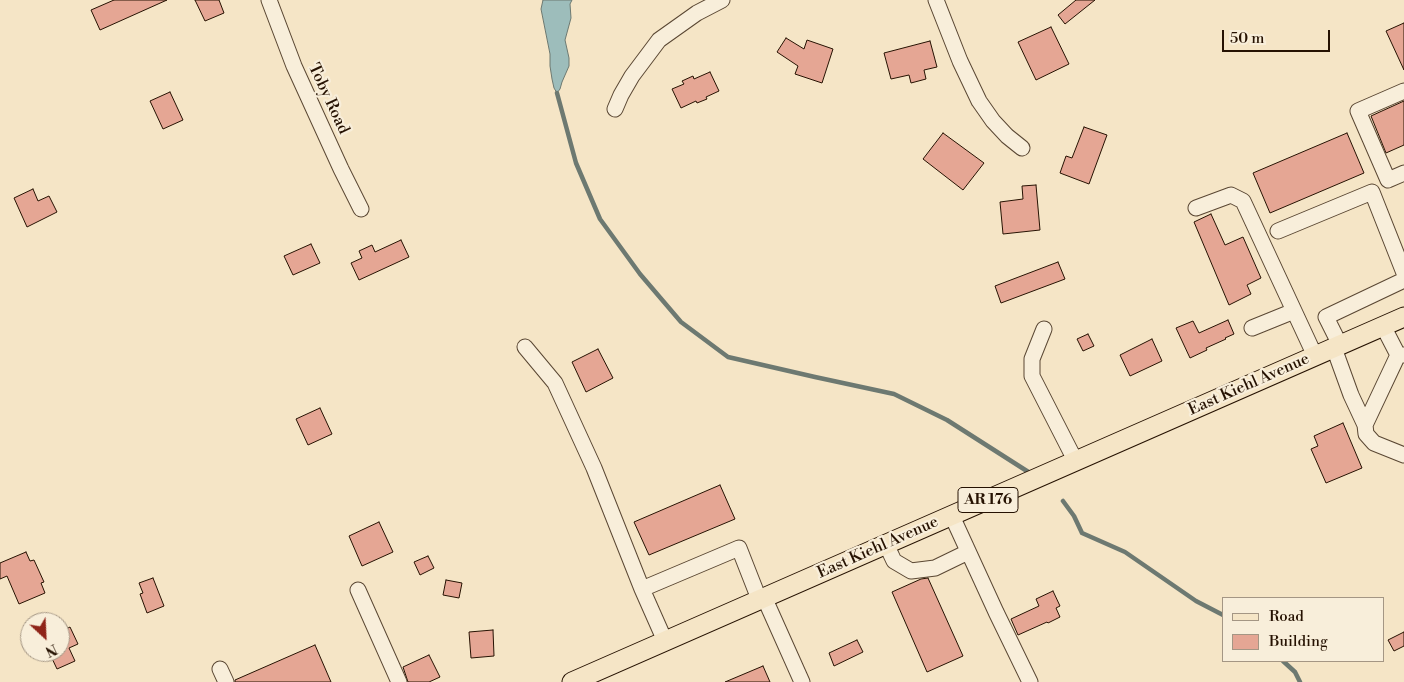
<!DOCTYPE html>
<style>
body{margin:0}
#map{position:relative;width:1404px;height:682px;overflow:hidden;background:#f5e5c6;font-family:"Libre Bodoni",serif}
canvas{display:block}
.legend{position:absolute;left:1222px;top:597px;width:162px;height:65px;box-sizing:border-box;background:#f8eeda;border:1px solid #a49684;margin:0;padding:6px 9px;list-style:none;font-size:15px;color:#261202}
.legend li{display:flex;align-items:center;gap:10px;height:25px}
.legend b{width:25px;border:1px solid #a49684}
.north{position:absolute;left:20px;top:612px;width:50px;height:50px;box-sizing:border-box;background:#f8eeda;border:1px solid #a49684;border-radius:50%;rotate:155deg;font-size:14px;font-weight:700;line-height:20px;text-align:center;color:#261202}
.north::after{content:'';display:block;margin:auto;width:18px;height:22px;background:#8f2418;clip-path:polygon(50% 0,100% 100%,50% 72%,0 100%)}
.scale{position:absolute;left:1222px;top:30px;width:108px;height:22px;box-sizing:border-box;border:2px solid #261202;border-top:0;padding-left:6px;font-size:15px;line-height:18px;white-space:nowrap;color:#261202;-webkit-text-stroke:4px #f8eeda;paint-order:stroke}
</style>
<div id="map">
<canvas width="1404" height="682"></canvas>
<ul class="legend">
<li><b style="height:6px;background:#f5e5c6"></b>Road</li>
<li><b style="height:14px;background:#e5a694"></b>Building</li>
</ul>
<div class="north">N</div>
<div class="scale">50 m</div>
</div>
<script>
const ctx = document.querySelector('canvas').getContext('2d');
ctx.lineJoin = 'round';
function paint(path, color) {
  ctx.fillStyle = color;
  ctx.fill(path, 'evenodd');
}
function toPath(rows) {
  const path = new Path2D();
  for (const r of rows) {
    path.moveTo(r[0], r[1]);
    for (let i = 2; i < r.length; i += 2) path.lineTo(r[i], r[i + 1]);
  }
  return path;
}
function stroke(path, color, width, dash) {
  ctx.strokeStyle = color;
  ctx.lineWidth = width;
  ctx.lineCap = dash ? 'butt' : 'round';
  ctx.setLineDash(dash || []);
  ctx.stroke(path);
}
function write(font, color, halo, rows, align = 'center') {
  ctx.font = font + ' "Libre Bodoni",serif';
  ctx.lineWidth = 4.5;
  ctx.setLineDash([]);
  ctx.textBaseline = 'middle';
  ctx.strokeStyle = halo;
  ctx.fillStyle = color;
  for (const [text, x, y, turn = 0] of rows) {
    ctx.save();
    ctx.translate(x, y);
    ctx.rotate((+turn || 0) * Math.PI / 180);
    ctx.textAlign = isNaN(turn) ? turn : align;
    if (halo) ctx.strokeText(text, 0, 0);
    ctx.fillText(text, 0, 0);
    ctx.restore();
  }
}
const water = toPath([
 [543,0,572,0,570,4,571,18,565,40,569,58,569,66,562,82,560,89,557,93,554,88,552,79,550,66,550,54,541,9,543,0]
]);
paint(water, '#9dbdbb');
stroke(water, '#6d7971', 1);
stroke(toPath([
 [557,93,576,163,600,219,640,274,681,322,728,357,815,377,894,394,947,420,1030,473],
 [1063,501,1074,516,1082,533,1125,552,1196,601,1223,615],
 [1283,661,1295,672,1300,682]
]), '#6d7971', 4.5);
const building = toPath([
 [114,0,167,0,100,30,91,10,114,0],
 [195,0,219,0,224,13,205,21,195,0],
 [1076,0,1095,0,1065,24,1058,15,1076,0],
 [1404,23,1404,70,1386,31,1404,23],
 [1051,27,1069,64,1036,80,1018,42,1051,27],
 [786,38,804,49,807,40,833,49,822,83,795,74,798,66,777,52,786,38],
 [930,41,937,67,924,70,926,79,911,83,909,75,891,79,884,53,930,41],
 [710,72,719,91,706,97,707,99,697,103,696,101,681,108,672,89,684,84,682,81,693,76,694,79,710,72],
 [170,92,183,120,163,129,150,101,170,92],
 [1404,101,1404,145,1386,153,1371,116,1404,101],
 [1084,127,1107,135,1089,184,1060,173,1066,156,1072,158,1084,127],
 [943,133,984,163,963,190,923,159,943,133],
 [1347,133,1364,173,1270,213,1253,173,1347,133],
 [1036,185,1040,230,1003,234,1000,202,1023,199,1022,186,1036,185],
 [33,189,38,201,49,196,57,212,27,227,14,198,33,189],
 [1211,214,1225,245,1243,237,1261,278,1247,285,1251,294,1229,305,1194,222,1211,214],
 [401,240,409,257,359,280,351,263,362,258,359,251,372,245,375,252,401,240],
 [311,244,320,263,293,275,284,256,311,244],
 [1058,262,1065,279,1001,303,995,286,1058,262],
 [1228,320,1234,334,1225,338,1226,339,1206,348,1207,350,1190,358,1176,328,1193,321,1199,333,1228,320],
 [1088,334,1094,346,1083,351,1077,339,1088,334],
 [1152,339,1162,361,1130,376,1120,355,1152,339],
 [598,349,613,378,586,392,572,362,598,349],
 [320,408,332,434,308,445,296,419,320,408],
 [1343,423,1362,468,1326,483,1311,449,1318,446,1314,436,1343,423],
 [720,485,735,519,649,555,634,522,720,485],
 [379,522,393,552,362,566,349,536,379,522],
 [26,552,30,561,34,560,44,582,41,583,45,593,19,604,7,576,0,579,0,563,26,552],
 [428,556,434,568,420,575,414,562,428,556],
 [153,578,164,606,147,613,140,594,143,593,139,583,153,578],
 [928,578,963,656,927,672,892,592,921,579,928,578],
 [446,580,462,583,459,598,443,595,446,580],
 [1053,591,1060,606,1056,608,1060,617,1048,623,1047,622,1018,635,1011,619,1039,606,1036,599,1053,591],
 [60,627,62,631,70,627,78,644,69,648,75,661,57,669,49,652,60,652,60,627],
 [493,630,494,656,471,658,469,632,493,630],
 [1404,632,1404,646,1394,651,1388,640,1404,632],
 [857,640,863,652,834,666,829,653,857,640],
 [315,645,331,682,235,682,235,680,315,645],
 [429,655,440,677,429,682,408,682,403,667,429,655],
 [763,666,770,682,725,682,763,666]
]);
paint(building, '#e5a694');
stroke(building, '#261202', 1);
const minor = toPath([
 [269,0,294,66,341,169,361,209],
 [936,0,960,61,979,101,993,121,1007,136,1022,148],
 [1404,91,1358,111,1388,180,1404,173],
 [615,109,621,95,632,76,659,40,697,13,722,0],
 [1196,208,1231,195,1243,201,1315,356],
 [1278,231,1372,192,1404,273],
 [1383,326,1398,355,1404,355],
 [1252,328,1294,311],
 [1044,329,1032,359,1032,376,1076,462],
 [1340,345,1326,317,1404,280],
 [525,347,555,383,594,468,642,589],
 [1334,348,1351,395,1365,425,1366,434,1374,443,1404,455],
 [1365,425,1398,355],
 [952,516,996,612,1030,682],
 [886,544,894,561,911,571,935,568,968,552],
 [358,590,399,682],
 [764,597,802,682],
 [665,641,642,589,739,548,759,599],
 [220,669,226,682]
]);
const major = toPath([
 [572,682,1404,317]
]);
stroke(minor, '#5a4733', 17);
stroke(major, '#261202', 21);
stroke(minor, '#f8eeda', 15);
stroke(major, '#f5e5c6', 19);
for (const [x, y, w] of [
 [988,500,60]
]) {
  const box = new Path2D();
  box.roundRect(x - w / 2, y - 12.5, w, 25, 4);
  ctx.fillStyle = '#f8eeda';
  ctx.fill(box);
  stroke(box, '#261202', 1);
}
write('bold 15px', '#261202', null, [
 ["AR 176",988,500]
]);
write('16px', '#261202', '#f8eeda', [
 ["Toby Road",328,99,65],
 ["East Kiehl Avenue",1249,385,-24],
 ["East Kiehl Avenue",878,548,-24]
]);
</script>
